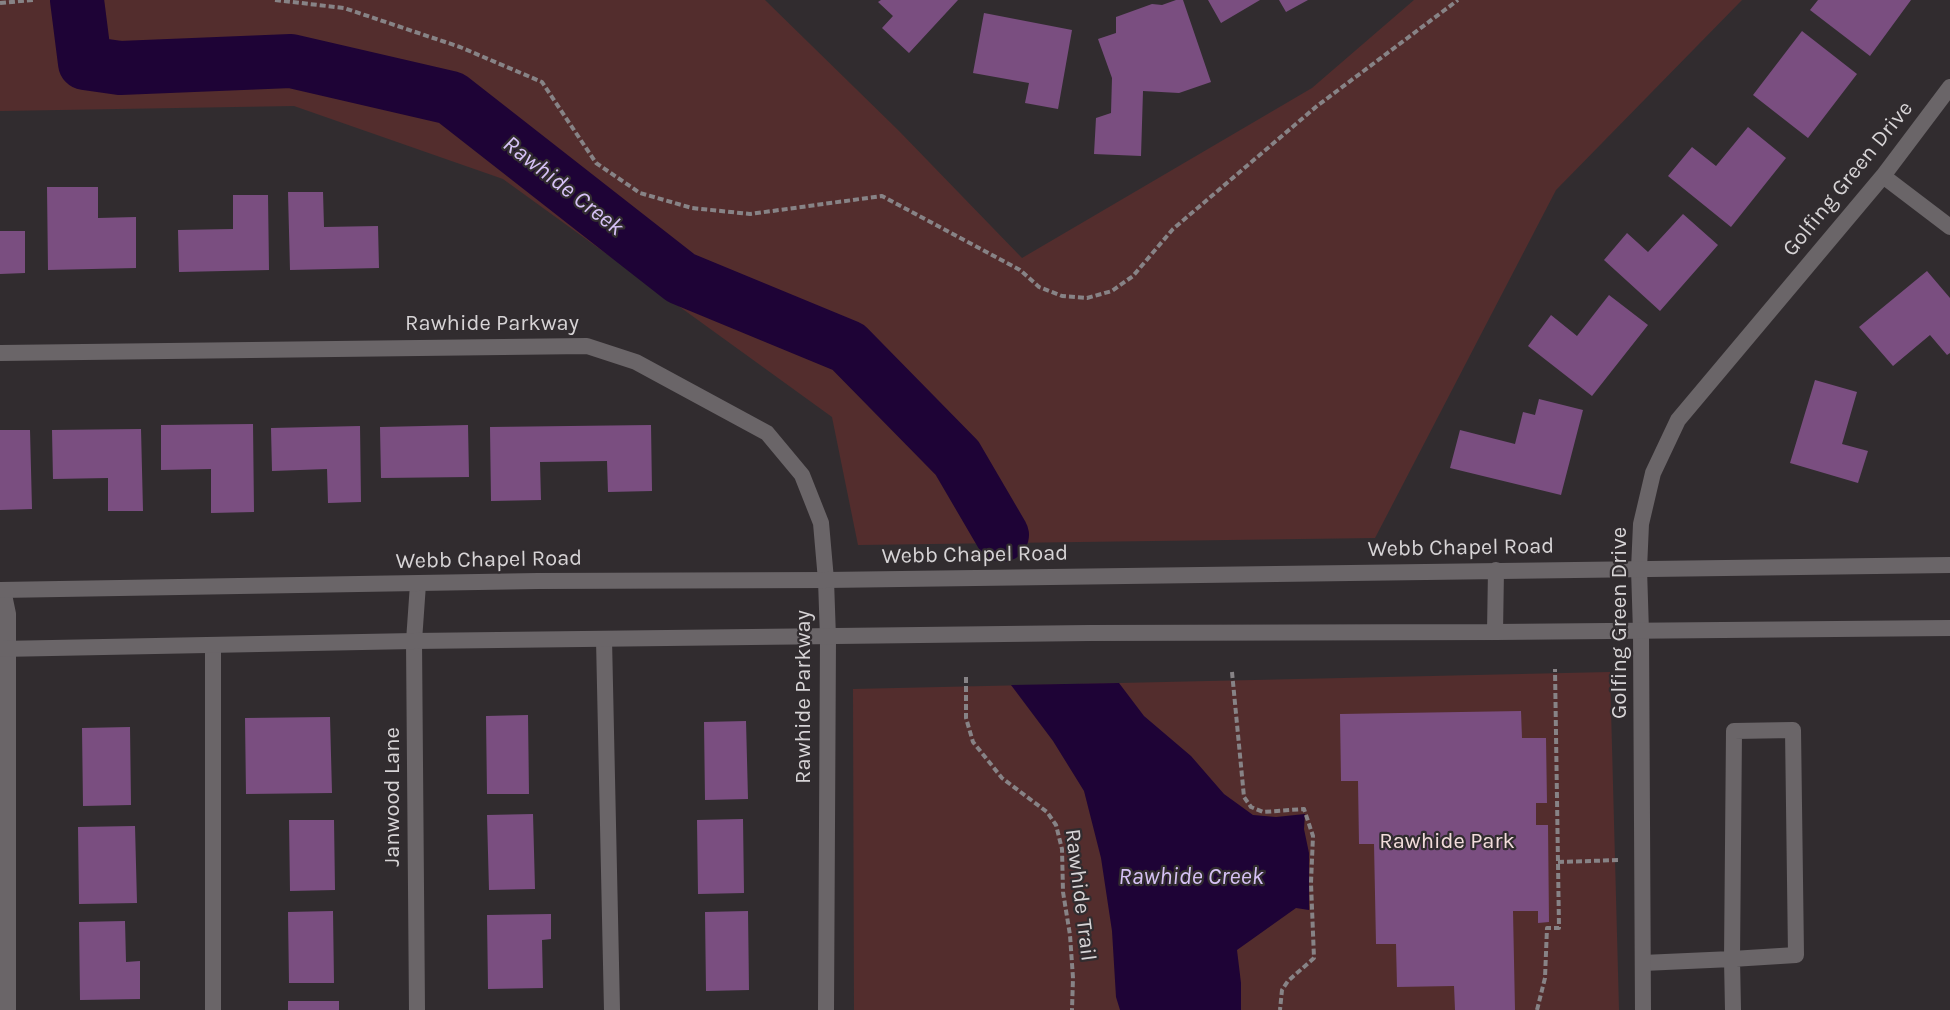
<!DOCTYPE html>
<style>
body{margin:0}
canvas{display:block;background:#312c2f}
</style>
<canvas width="1950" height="1010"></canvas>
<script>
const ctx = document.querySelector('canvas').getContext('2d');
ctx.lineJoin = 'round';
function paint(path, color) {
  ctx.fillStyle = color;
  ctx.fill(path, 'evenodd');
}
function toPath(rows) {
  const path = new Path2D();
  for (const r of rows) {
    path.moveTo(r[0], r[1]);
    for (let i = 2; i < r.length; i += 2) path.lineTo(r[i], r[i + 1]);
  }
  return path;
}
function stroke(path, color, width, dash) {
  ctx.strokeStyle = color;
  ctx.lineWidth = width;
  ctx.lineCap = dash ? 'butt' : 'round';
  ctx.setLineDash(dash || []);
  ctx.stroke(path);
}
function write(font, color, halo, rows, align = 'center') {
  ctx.font = font + ' Karla,sans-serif';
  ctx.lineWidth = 4.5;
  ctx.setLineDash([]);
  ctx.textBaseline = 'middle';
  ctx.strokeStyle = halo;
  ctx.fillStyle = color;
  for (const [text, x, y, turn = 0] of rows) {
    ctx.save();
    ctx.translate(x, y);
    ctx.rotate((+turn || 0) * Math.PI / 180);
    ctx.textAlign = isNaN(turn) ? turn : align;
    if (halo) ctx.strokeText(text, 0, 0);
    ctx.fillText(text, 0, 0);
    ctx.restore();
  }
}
paint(toPath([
 [0,0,765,0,899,131,1022,258,1312,88,1414,0,1742,0,1556,190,1375,538,858,545,832,417,503,179,294,106,0,111],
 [1610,672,1619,1010,854,1010,853,689]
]), '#532d2d');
paint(toPath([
 [1119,683,1144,716,1191,756,1224,794,1253,815,1276,817,1305,814,1304,829,1309,853,1309,910,1296,908,1237,950,1241,983,1241,1010,1120,1010,1116,997,1112,931,1101,858,1084,791,1053,741,1011,685]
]), '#1e0336');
stroke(toPath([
 [77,0,85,63,120,68,291,61,451,98,681,278,848,347,957,458,1002,535]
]), '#1e0336', 54);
paint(toPath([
 [881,0,958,0,909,53,882,28,893,16,878,2],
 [1176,0,1183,0,1211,82,1179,93,1143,91,1141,156,1094,154,1096,118,1111,113,1112,78,1098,39,1116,33,1116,17,1152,4,1162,5],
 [1208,0,1260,0,1221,23],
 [1279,0,1308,0,1286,12],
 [1818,0,1911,0,1870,56,1810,10],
 [984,13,1072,30,1058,109,1025,103,1029,83,973,73],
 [1802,31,1857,74,1808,138,1753,95],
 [1748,127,1786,158,1731,227,1668,176,1692,147,1716,166],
 [47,187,98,187,98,218,136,217,136,268,48,270],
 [288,192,323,192,324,227,378,226,379,268,290,270],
 [233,195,268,195,269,270,179,272,178,230,233,229],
 [1683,214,1718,245,1660,311,1604,260,1627,233,1648,252],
 [0,231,25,231,25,273,0,274],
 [1927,271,1950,298,1950,353,1947,355,1930,335,1893,366,1859,327],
 [1609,295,1648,325,1592,396,1528,346,1551,315,1577,336],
 [1815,380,1857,392,1842,444,1868,451,1858,483,1790,463],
 [1539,399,1583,410,1561,495,1450,468,1460,430,1515,444,1523,412,1535,415],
 [253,424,254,512,211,513,211,469,161,470,161,425],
 [468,425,469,477,381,478,380,427],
 [651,425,652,491,608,492,607,461,540,462,541,500,491,501,490,427],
 [360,426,361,502,328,503,327,469,272,471,271,428],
 [141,429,143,511,108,511,108,478,53,479,52,430],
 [0,430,30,430,32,509,0,510],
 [1521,711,1522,738,1546,738,1547,803,1536,803,1536,825,1548,825,1549,922,1538,923,1538,911,1513,911,1515,1010,1455,1010,1454,986,1397,987,1396,944,1376,944,1374,844,1359,844,1358,781,1341,781,1340,714],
 [528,715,529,794,487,794,486,716],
 [330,717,332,793,246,794,245,718],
 [746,721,748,799,705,800,704,722],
 [130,727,131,805,83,806,82,728],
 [533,814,535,889,489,890,487,815],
 [743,819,744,893,698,894,697,820],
 [289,820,334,820,335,890,290,891],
 [135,826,137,903,79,904,78,827],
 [333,911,334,983,289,983,288,912],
 [748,911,749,990,706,991,705,912],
 [551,914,551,939,542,940,543,988,488,989,487,915],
 [125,921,126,962,140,961,140,999,80,1000,79,922],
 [288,1001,339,1001,339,1010,288,1010]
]), '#7a4e80');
stroke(toPath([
 [275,0,344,8,460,47,542,82,596,163,640,193,692,208,750,214,882,196,1020,270,1039,287,1062,296,1087,298,1112,291,1133,276,1173,229,1317,106,1458,0],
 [0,3,33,0],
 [1232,672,1244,797,1251,807,1263,812,1304,809,1313,836,1311,883,1314,958,1288,981,1282,990,1280,1010],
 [966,677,966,718,973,742,1002,778,1047,812,1056,825,1062,849,1063,892,1070,935,1073,978,1072,1010],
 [1558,862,1620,860],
 [1537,1010,1545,978,1547,928,1559,928,1555,669]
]), '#878386', 4, [6, 3]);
stroke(toPath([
 [604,639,612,1010],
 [213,645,213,1010],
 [1643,963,1732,959,1796,955,1793,730,1734,731,1732,959,1733,1010]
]), '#6a6568', 16);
stroke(toPath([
 [1883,176,1950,227],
 [0,353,587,346,636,362,767,433,802,475,821,523,826,580,828,638,826,1010],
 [3,590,8,614,8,1010],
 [417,1010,414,641,418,584],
 [1643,1010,1641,632,1639,569,1641,524,1653,473,1678,420,1883,176,1950,87]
]), '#6a6568', 16);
stroke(toPath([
 [0,590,538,581,826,580,1950,565],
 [1495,632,1496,570],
 [0,649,414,641,1089,633,1495,632,1950,628]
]), '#6a6568', 16);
write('22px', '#d7d4d6', '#312c2f', [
 ["Golfing Green Drive",1848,179,-51],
 ["Rawhide Parkway",492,324],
 ["Webb Chapel Road",1461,548,-1],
 ["Webb Chapel Road",975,555,-1],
 ["Webb Chapel Road",489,560,-1],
 ["Golfing Green Drive",1620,623,-90],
 ["Rawhide Parkway",804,697,-90],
 ["Janwood Lane",393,797,-90],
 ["Rawhide Trail",1080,895,83]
]);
write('22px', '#f2dcdb', '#312c2f', [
 ["Rawhide Park",1447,842]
]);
write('italic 24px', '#d6c1f5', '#312c2f', [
 ["Rawhide Creek",563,186,38],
 ["Rawhide Creek",1191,877]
]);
</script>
